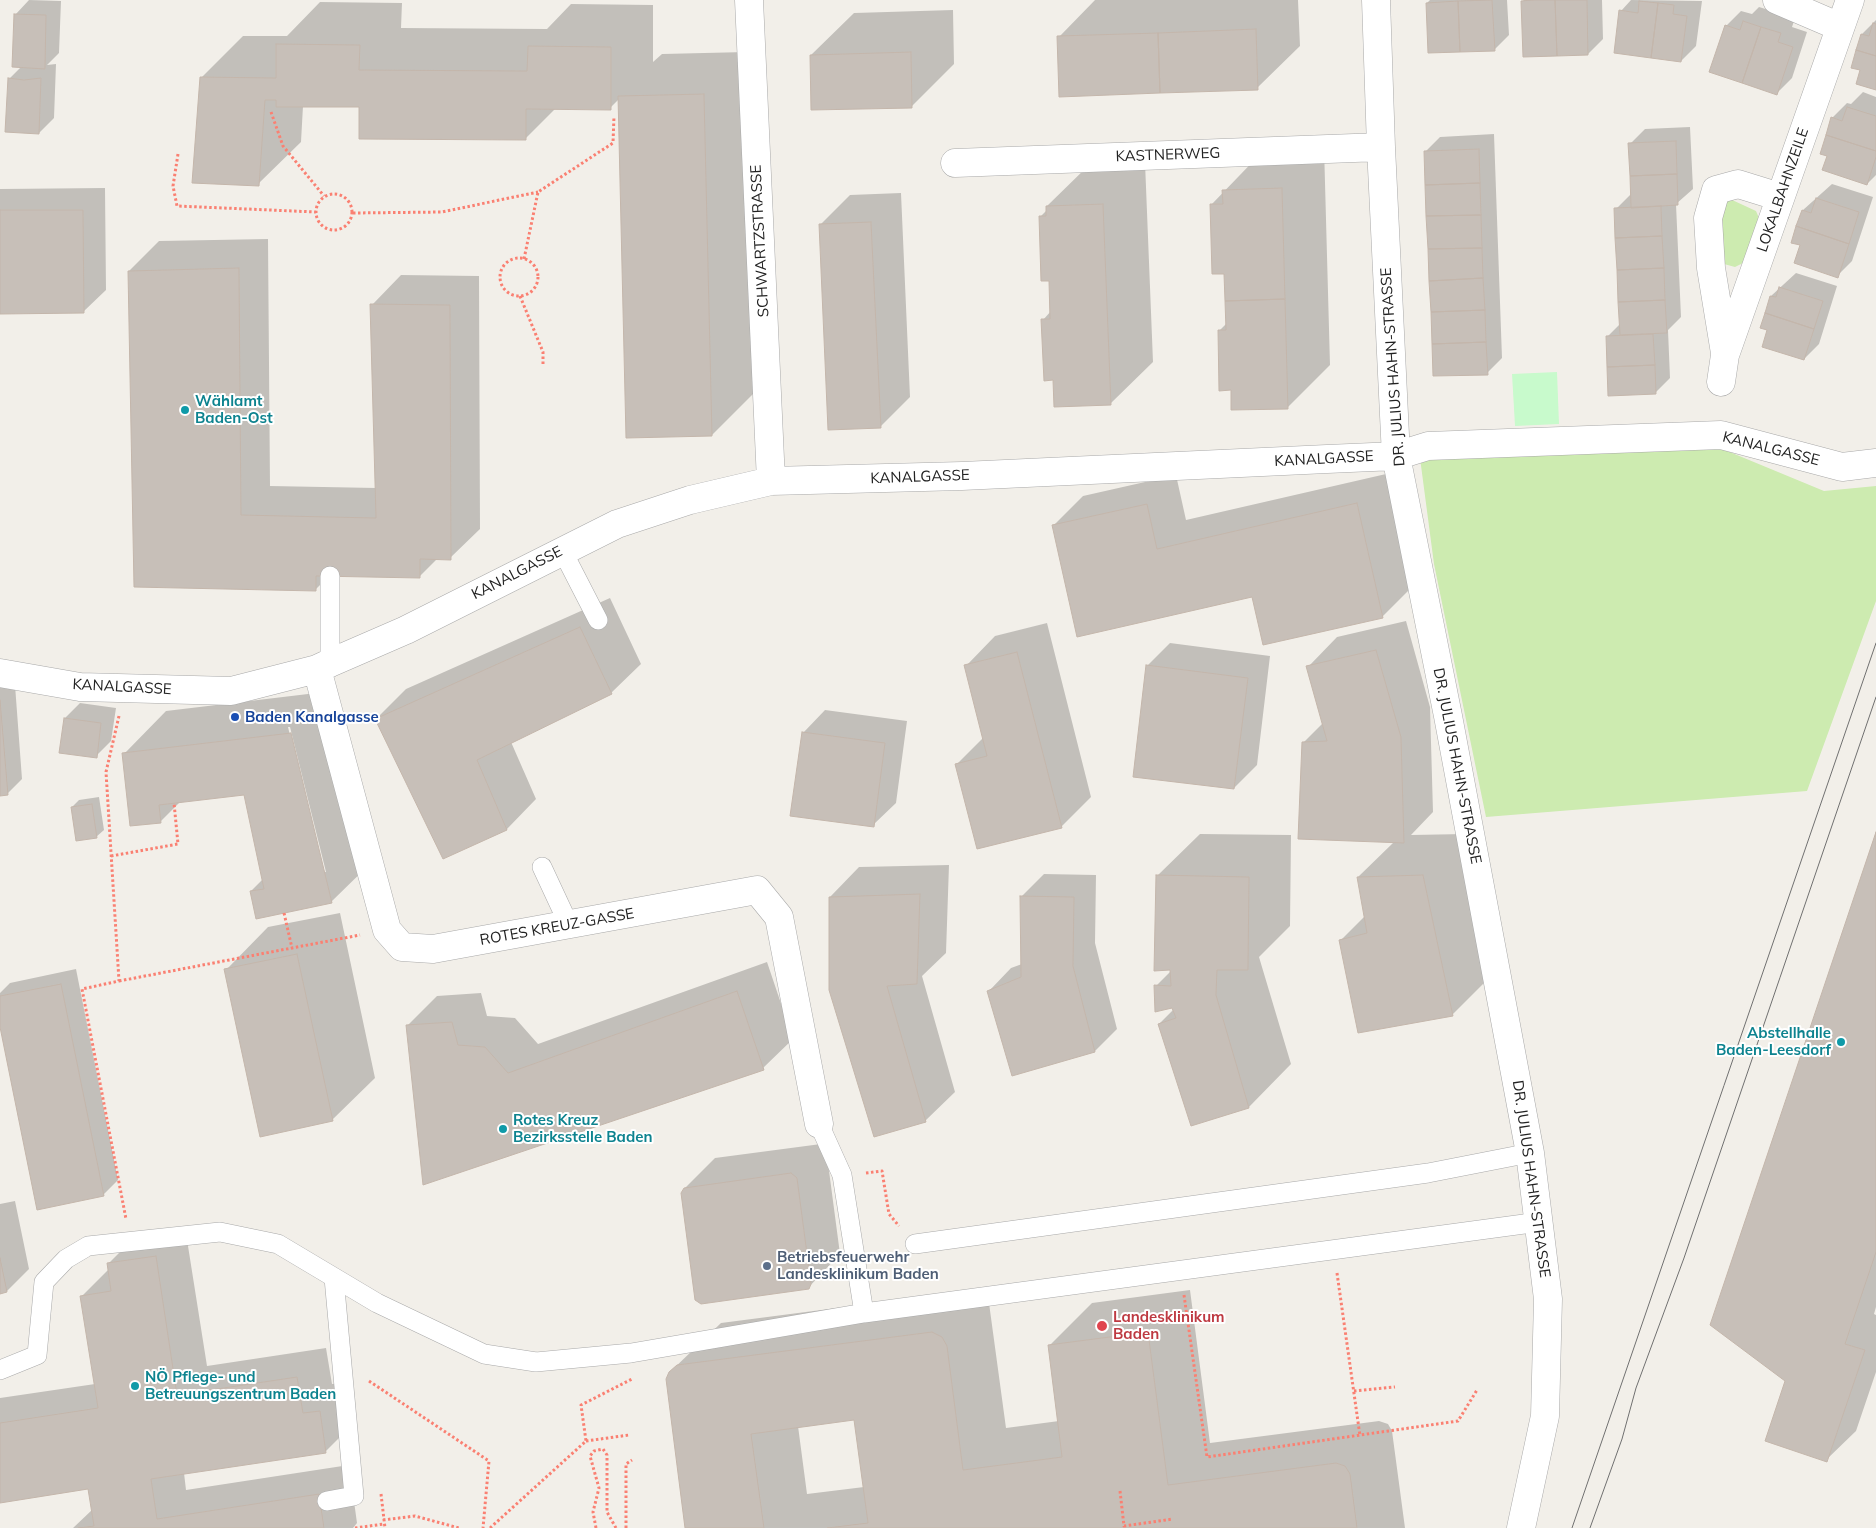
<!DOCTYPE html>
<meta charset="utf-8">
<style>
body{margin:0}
canvas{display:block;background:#f2efe9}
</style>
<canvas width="1876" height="1528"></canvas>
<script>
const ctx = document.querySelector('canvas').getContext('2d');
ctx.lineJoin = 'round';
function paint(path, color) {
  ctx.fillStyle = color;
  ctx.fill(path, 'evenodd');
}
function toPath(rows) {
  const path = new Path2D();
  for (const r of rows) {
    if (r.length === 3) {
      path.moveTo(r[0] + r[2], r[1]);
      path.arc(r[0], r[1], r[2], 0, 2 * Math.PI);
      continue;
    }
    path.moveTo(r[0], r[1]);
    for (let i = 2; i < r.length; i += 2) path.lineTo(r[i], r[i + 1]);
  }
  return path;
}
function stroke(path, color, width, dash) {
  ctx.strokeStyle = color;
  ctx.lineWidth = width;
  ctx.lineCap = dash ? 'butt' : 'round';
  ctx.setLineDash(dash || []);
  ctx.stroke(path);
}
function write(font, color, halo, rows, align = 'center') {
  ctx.font = font + ' Mulish,sans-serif';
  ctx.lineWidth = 4;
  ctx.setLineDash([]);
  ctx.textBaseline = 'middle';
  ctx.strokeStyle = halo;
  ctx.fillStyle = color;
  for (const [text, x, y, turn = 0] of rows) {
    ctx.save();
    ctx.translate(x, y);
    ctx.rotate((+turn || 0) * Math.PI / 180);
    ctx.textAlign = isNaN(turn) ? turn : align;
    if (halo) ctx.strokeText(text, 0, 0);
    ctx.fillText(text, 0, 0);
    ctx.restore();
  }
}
paint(toPath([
 [1730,199,1756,211,1759,218,1743,263,1735,267,1724,264,1720,208],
 [1720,448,1824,491,1876,486,1876,601,1807,791,1486,817,1434,564,1420,458]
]), '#cdebb0');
paint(toPath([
 [1557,372,1559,424,1515,426,1512,374]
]), '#c8facc');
paint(toPath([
 [29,0,61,1,59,53,47,65,56,64,54,118,39,133,9,79,21,67,15,15],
 [1095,0,1298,0,1300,46,1257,88,1059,37],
 [1430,0,1507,0,1509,35,1494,50,1427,3],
 [1524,0,1602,0,1603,39,1588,54,1523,1],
 [1631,0,1702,1,1696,46,1681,61,1621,11],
 [320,2,402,3,401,28,547,29,571,4,653,5,653,62,662,54,746,52,754,393,712,435,619,99,610,108,556,108,525,139,361,106,303,106,301,142,258,184,201,78,243,36,287,36],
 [1759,7,1795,18,1792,27,1807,32,1792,78,1777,93,1726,26,1741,11,1752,14],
 [953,10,954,64,912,106,811,55,854,13],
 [1876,20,1876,89,1861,70,1862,34],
 [1863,92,1876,97,1876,175,1867,184,1828,155,1832,118,1847,103,1851,104],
 [1690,127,1693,189,1676,204,1681,317,1668,330,1670,378,1655,393,1607,337,1621,323,1616,209,1631,194,1630,144,1645,129],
 [1494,134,1502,358,1487,373,1425,152,1440,137],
 [1324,146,1330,365,1287,408,1232,389,1219,331,1227,323,1226,273,1211,205,1266,148],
 [1145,162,1153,362,1110,404,1054,379,1043,320,1051,311,1050,279,1040,217,1048,209,1047,206,1090,164],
 [1832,184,1873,197,1852,261,1837,276,1801,245,1803,210],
 [105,188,106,290,83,312,0,313,0,189],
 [901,193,910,397,880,427,820,225,850,195],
 [268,239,270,486,377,488,372,305,401,275,479,276,480,529,450,558,438,558,419,577,330,575,315,590,136,586,129,271,159,241],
 [1796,273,1837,286,1819,344,1804,359,1769,329,1771,296],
 [1386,474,1412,587,1382,617,1053,526,1083,496,1176,475,1186,520],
 [610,598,641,664,611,693,511,742,536,799,507,829,443,857,376,719,406,689],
 [1406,621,1430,707,1433,812,1411,835,1465,834,1495,972,1452,1015,1340,941,1365,916,1358,877,1394,842,1303,743,1323,723,1308,667,1337,637],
 [1047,623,1091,797,1061,827,957,764,984,737,966,666,995,636],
 [1170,643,1270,656,1257,765,1234,788,1147,666],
 [0,682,15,685,22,779,7,794,0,794],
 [333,691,374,860,331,902,251,891,263,879,245,794,181,801,161,821,124,754,166,711],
 [288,727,290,727,326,872,323,872],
 [80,703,116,708,111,741,96,756,61,752,65,718],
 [825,710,907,721,896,803,873,825,803,733],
 [99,797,104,830,96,837,72,807,79,800],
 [1200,834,1291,835,1290,926,1259,957,1291,1064,1249,1107,1192,1124,1159,1024,1174,1009,1156,986,1173,969,1157,876],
 [1876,835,1876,1307,1874,1314,1876,1315,1876,1372,1856,1431,1826,1460,1786,1381],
 [949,865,946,953,922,976,955,1092,925,1121,830,897,859,867],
 [1044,874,1096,875,1095,943,1117,1029,1095,1051,989,991,1011,968,1022,964,1021,897],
 [340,913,375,1078,332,1120,226,970,268,927],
 [767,962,793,1039,763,1068,424,1183,407,1026,437,996,481,993,487,1016,515,1018,538,1044],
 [76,969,118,1180,103,1195,0,1020,0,993,10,983],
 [821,1144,826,1148,840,1254,808,1288,685,1188,715,1158],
 [15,1201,29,1269,7,1291,0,1293,0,1204],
 [185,1227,207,1366,326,1348,332,1384,349,1382,355,1422,326,1451,184,1473,186,1490,349,1465,357,1523,353,1528,73,1528,93,1509,90,1488,0,1502,0,1398,95,1384,82,1296,109,1269,108,1264,138,1234],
 [975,1290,989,1303,1006,1428,1059,1421,1049,1346,1092,1303,1190,1290,1210,1443,1379,1421,1388,1424,1392,1431,1405,1528,687,1528,670,1372,721,1323],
 [855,1419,864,1487,807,1494,798,1426]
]), '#0003');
const building = toPath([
 [1492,0,1495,51,1460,52,1458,1,1492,0],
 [1533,0,1555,0,1557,56,1523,57,1521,1,1533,0],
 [1555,0,1587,0,1588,55,1557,56,1555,0],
 [1458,1,1460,52,1428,53,1426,3,1458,1],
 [1639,1,1658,3,1651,58,1614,53,1619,10,1638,13,1639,1],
 [1658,3,1674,5,1673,14,1687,16,1681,62,1651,58,1658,3],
 [14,14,46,15,45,69,12,67,14,14],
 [1743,21,1761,27,1742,83,1709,72,1725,25,1740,30,1743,21],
 [1873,23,1876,24,1876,56,1856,50,1861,34,1869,36,1873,23],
 [1761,27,1781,33,1778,42,1793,47,1777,95,1742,83,1761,27],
 [1256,29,1258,90,1160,93,1158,33,1256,29],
 [1158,33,1160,93,1059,97,1057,36,1158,33],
 [276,44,360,45,359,70,527,71,528,46,611,47,611,110,526,109,526,140,359,139,359,107,276,107,276,100,265,100,259,186,192,183,200,77,276,78,276,44],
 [1856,50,1876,56,1876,90,1856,84,1860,70,1851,68,1856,50],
 [911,52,912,108,811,110,810,55,911,52],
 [8,78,24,80,41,78,39,134,5,132,8,78],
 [704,94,712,436,626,438,618,96,704,94],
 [1847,107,1876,116,1876,151,1826,135,1831,117,1842,121,1847,107],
 [1826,135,1876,151,1876,157,1867,185,1822,170,1827,156,1820,154,1826,135],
 [1676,141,1677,174,1630,176,1628,143,1676,141],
 [1479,149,1480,183,1425,185,1424,151,1479,149],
 [1677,174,1678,205,1631,208,1630,176,1677,174],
 [1480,183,1481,215,1426,216,1425,185,1480,183],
 [1282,188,1285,299,1225,301,1224,274,1212,274,1210,204,1223,204,1222,190,1282,188],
 [1816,198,1859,212,1849,244,1796,226,1802,210,1811,213,1816,198],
 [1103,204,1111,405,1054,407,1053,380,1044,381,1041,319,1050,319,1049,281,1041,281,1039,216,1046,216,1046,206,1103,204],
 [1661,206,1662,236,1615,238,1614,208,1661,206],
 [0,210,83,210,84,313,0,314,0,210],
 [1481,215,1482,248,1428,249,1426,216,1481,215],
 [871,222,881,428,828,430,819,224,871,222],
 [1796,226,1849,244,1838,278,1794,263,1800,245,1791,243,1796,226],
 [1662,236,1664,268,1617,270,1615,238,1662,236],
 [1482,248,1483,278,1429,281,1428,249,1482,248],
 [239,268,241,515,376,518,370,304,450,305,451,560,420,559,420,578,316,576,316,591,134,587,128,271,239,268],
 [1664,268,1665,300,1618,302,1617,270,1664,268],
 [1483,278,1485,310,1431,312,1429,281,1483,278],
 [1779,287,1823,301,1814,329,1765,313,1770,296,1776,297,1779,287],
 [1285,299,1288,409,1231,410,1231,390,1219,391,1218,330,1226,330,1225,301,1285,299],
 [1665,300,1667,333,1620,335,1618,302,1665,300],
 [1485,310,1486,342,1432,344,1431,312,1485,310],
 [1765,313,1814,329,1804,360,1762,347,1767,330,1760,328,1765,313],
 [1653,334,1655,365,1607,367,1606,336,1653,334],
 [1486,342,1488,375,1433,376,1432,344,1486,342],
 [1655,365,1656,394,1608,396,1607,367,1655,365],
 [1357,503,1383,618,1263,645,1252,597,1077,637,1052,525,1147,504,1157,549,1357,503],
 [580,627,612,694,477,760,507,830,443,859,375,719,580,627],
 [1376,650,1401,737,1404,843,1298,839,1302,742,1327,741,1306,666,1376,650],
 [1017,652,1062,828,977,849,955,764,987,756,964,665,1017,652],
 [1146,665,1248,678,1234,789,1133,777,1146,665],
 [0,700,8,795,0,796,0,700],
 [64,718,101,723,97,758,59,753,64,718],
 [802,732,885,743,874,827,790,816,802,732],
 [291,733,332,903,256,919,250,891,264,889,244,795,159,805,161,823,130,826,122,753,291,733],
 [92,804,97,838,76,841,71,807,92,804],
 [1876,832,1876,1252,1845,1344,1865,1350,1827,1462,1765,1441,1785,1381,1710,1325,1876,832],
 [1156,875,1249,877,1248,970,1217,970,1216,995,1249,1108,1191,1126,1158,1024,1176,1018,1172,1008,1155,1012,1154,985,1171,986,1170,970,1154,971,1156,875],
 [1423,875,1453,1016,1358,1033,1339,940,1367,933,1357,877,1423,875],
 [920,894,917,984,887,986,926,1122,874,1137,829,990,829,897,920,894],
 [1020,896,1074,897,1073,966,1095,1052,1012,1076,987,991,1021,977,1020,896],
 [297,954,333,1121,260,1137,224,969,297,954],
 [61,984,104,1196,37,1210,0,1027,0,996,61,984],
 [737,991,764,1070,423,1185,406,1025,452,1022,458,1045,485,1047,508,1073,737,991],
 [791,1173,797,1178,811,1284,809,1289,701,1304,695,1300,681,1193,684,1188,791,1173],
 [156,1256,177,1395,297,1377,303,1413,320,1411,326,1453,151,1479,157,1519,319,1494,324,1528,78,1528,94,1526,88,1489,0,1503,0,1423,98,1408,80,1296,111,1291,107,1263,156,1256],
 [0,1258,7,1292,0,1294,0,1258],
 [932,1332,942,1337,947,1346,963,1470,1062,1457,1048,1345,1148,1332,1168,1485,1336,1463,1345,1466,1350,1474,1357,1528,827,1528,868,1523,854,1420,751,1434,764,1528,685,1528,666,1379,669,1372,677,1365,932,1332]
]);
paint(building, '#c7bfb8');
stroke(building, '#c4b6ab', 1);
const lane = toPath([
 [562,550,598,620],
 [330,663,330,576],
 [542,867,569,925],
 [915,1244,1428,1173,1530,1153],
 [864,1313,1539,1222],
 [0,1370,37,1355,44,1282,66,1259,88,1246,220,1232,278,1244,377,1303,484,1354,536,1362,631,1353,864,1313,842,1175,819,1124],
 [327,1501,354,1496,334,1278]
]);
const street = toPath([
 [749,0,771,481],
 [1376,0,1381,147,1396,456,1448,716,1530,1153,1548,1299,1545,1416,1521,1528],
 [1777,0,1840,27],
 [955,163,1381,147],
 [1725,353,1711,268,1708,218,1716,190,1738,184,1780,197],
 [1721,382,1725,355,1850,0],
 [317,669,387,930,402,947,433,949,757,890,779,917,819,1124],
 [0,673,80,687,231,691,317,669,330,663,406,630,617,524,690,500,771,481,962,476,1327,459,1396,456,1428,446,1721,435,1842,467,1876,463]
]);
stroke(lane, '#a9a9a9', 20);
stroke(street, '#a9a9a9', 29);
stroke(toPath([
 [271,112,283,146,324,196],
 [178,154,173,186,177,206,316,212],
 [334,212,18],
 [353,213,442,212,538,192],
 [519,277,19],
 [524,259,538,192,613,143,614,116],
 [520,296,543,352,543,366],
 [119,716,106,772,119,981,82,989,126,1219],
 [111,856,178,844,174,803],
 [284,913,292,948],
 [119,981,360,935],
 [866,1173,882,1171,889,1214,899,1226],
 [1337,1273,1360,1436],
 [1184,1295,1207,1457,1458,1421,1477,1390],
 [369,1381,489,1461,483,1528],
 [1354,1391,1395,1387],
 [586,1441,629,1435],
 [1120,1491,1124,1526,1173,1519],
 [381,1494,385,1528],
 [383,1520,415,1516,459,1528],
 [355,1528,384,1524],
 [490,1528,586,1441,581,1405,632,1379],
 [596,1528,593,1512,599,1488,590,1456,594,1451,603,1449,607,1455,607,1512,616,1528],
 [626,1528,626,1464,632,1460]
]), '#fa8072', 3, [2.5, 2.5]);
stroke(lane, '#fff', 19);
stroke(street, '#fff', 28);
stroke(toPath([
 [1572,1528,1876,643],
 [1590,1528,1622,1439,1636,1388,1684,1258,1876,697]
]), '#707070', 1);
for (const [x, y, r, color] of [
 [185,410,5,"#0f9aa8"],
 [235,717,5,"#1a4fb4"],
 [1841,1042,5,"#0f9aa8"],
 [503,1129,5,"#0f9aa8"],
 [767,1266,5,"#5c6f8a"],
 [1102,1326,6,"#e0444e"],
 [135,1386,5,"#0f9aa8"]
]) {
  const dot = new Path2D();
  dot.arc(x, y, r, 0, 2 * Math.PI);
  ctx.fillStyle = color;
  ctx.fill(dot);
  stroke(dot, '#fff', 2);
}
write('15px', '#222', '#fff', [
 ["KASTNERWEG",1168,155,-2],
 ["LOKALBAHNZEILE",1783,190,-71],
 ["SCHWARTZSTRASSE",760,241,-93],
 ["DR. JULIUS HAHN-STRASSE",1393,367,-94],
 ["KANALGASSE",1771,449,14],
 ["KANALGASSE",1324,459,-3],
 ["KANALGASSE",920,477,-2],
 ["KANALGASSE",517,573,-27],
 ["KANALGASSE",122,687,3],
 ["DR. JULIUS HAHN-STRASSE",1457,766,79],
 ["ROTES KREUZ-GASSE",557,927,-10],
 ["DR. JULIUS HAHN-STRASSE",1531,1179,82]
]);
write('bold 15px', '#0d838f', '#fff', [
 ["Wählamt",195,401],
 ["Baden-Ost",195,418],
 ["Abstellhalle",1831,1033,"right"],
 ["Baden-Leesdorf",1831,1050,"right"],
 ["Rotes Kreuz",513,1120],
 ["Bezirksstelle Baden",513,1137],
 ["NÖ Pflege- und",145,1377],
 ["Betreuungszentrum Baden",145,1394]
], 'left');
write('bold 15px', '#164399', '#fff', [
 ["Baden Kanalgasse",245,717]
], 'left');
write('bold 15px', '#4e5e75', '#fff', [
 ["Betriebsfeuerwehr",777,1257],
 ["Landesklinikum Baden",777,1274]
], 'left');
write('bold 15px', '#be3a42', '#fff', [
 ["Landesklinikum",1113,1317],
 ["Baden",1113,1334]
], 'left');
</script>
